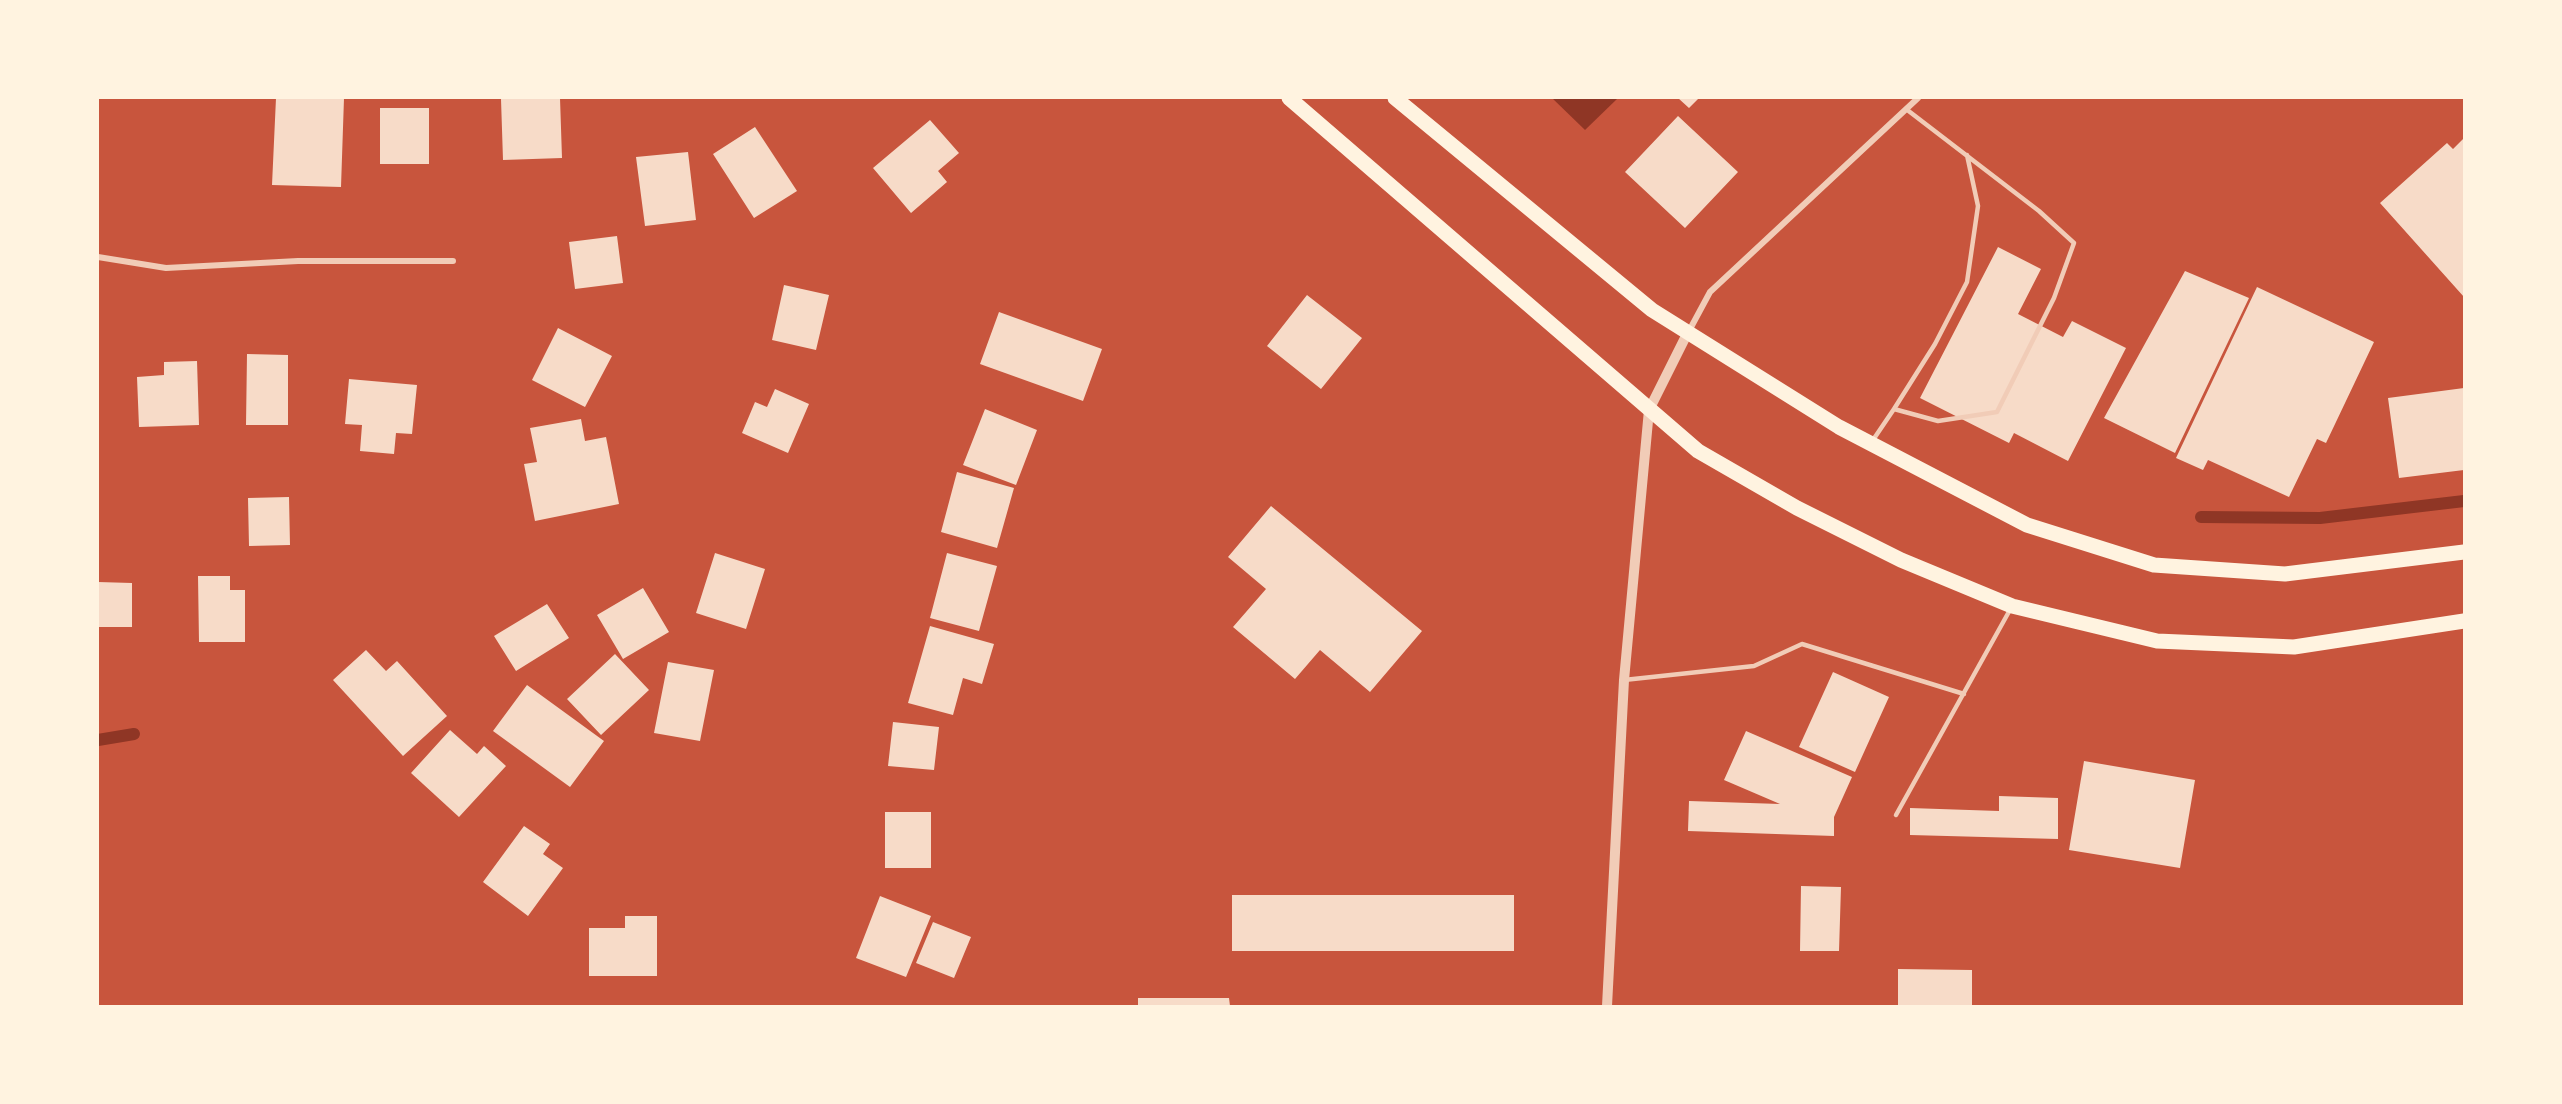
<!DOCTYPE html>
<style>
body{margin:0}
#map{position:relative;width:2562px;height:1104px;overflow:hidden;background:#c8553d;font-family:"Fira Sans Condensed",sans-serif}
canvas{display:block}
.frame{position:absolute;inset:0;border:99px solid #fff3e0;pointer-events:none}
</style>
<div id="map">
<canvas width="2562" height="1104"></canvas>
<div class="frame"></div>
</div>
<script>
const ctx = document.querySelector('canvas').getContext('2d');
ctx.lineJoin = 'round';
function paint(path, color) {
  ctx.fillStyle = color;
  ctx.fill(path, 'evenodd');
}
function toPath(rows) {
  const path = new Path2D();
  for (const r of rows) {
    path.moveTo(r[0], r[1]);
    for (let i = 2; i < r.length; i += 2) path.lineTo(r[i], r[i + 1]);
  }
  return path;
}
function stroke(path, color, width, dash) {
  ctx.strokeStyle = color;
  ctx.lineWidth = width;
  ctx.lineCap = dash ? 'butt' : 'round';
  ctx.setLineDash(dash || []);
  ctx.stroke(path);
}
paint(toPath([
 [1552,98,1618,98,1585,130]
]), '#8f3625');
stroke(toPath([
 [2201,517,2320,518,2464,501],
 [98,740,134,734]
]), '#8f3625', 12);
paint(toPath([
 [276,98,344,98,341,187,272,185],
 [560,98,562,158,503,160,501,99],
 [1678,98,1699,98,1689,108],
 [380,108,429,108,429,164,380,164],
 [1678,116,1738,172,1685,228,1625,172],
 [930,120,959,153,938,171,947,182,911,213,873,168],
 [755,127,797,191,754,218,713,154],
 [2464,138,2464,297,2380,203,2447,143,2453,149],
 [688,152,696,220,645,226,636,157],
 [617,236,623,283,575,289,569,242],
 [1998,247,2041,269,2018,314,2063,337,2072,321,2126,348,2068,461,2014,433,2009,443,1920,398],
 [2185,271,2249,298,2175,453,2104,418],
 [784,285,829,295,816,350,772,340],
 [2257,287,2374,342,2326,443,2317,439,2289,497,2208,460,2203,470,2176,458],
 [1307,295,1362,338,1321,389,1267,346],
 [999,312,1102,349,1083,401,980,364],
 [558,328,612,356,585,407,532,380],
 [247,354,288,355,288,425,246,425],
 [197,361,199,425,139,427,137,377,164,375,164,362],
 [349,379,417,385,412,434,396,433,394,454,360,451,362,425,345,424],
 [2464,388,2464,470,2399,478,2388,398],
 [775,389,809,404,788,453,742,433,755,402,767,407],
 [985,409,1037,430,1016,485,963,465],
 [581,419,585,441,606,437,619,504,535,521,524,464,537,462,530,428],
 [957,472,1014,488,997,548,941,532],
 [289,497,290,545,249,546,248,498],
 [1271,506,1422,631,1370,692,1320,650,1295,679,1233,627,1266,589,1228,557],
 [715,553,765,569,746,629,696,613],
 [947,553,997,566,979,631,930,618],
 [198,576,230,576,230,590,245,590,245,642,199,642],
 [98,582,132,583,132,627,98,627],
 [643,588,669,632,623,659,597,615],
 [547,604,569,638,516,671,494,636],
 [930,626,994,644,982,684,963,678,953,715,908,703],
 [366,650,386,671,397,661,447,716,403,756,333,680],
 [615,654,649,690,601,735,567,699],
 [668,662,714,670,700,741,654,733],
 [1833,672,1889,697,1855,772,1799,747],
 [527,685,604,741,570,787,493,731],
 [893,722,939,727,934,770,888,766],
 [450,730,477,754,484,746,506,766,459,817,411,773],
 [1746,731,1852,777,1834,817,1834,836,1688,831,1689,801,1780,804,1724,780],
 [2084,761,2195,780,2180,868,2069,850],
 [1999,796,2058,798,2058,839,1910,835,1910,808,1999,811],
 [885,812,931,812,931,868,885,868],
 [524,826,550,844,543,854,563,868,528,916,483,882],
 [1801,886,1841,887,1839,951,1800,951],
 [1232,895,1514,895,1514,951,1232,951],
 [880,896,931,916,906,977,856,958],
 [625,916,657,916,657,976,589,976,589,928,625,928],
 [933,922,971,937,954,978,916,963],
 [1898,969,1972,970,1972,1006,1898,1006],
 [1138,998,1229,998,1230,1006,1138,1006]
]), '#f7dbc8');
stroke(toPath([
 [1894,409,1935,344,1967,282,1978,206,1967,155],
 [1873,440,1894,409,1938,421,1997,412,2054,298,2074,243,2039,211,1906,109],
 [1624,680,1754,666,1802,644,1964,694],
 [1896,815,2011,608]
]), '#f1ccb7', 4.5);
stroke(toPath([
 [98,257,166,268,298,261,453,261],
 [1689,331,1710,292,1918,98]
]), '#f1ccb7', 6);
stroke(toPath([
 [1607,1006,1624,680,1649,410,1687,334]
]), '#f1ccb7', 10);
stroke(toPath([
 [1289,98,1698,451,1797,508,1901,560,2012,606,2157,641,2294,647,2464,621],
 [1395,98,1652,310,1839,427,2027,525,2154,565,2285,574,2464,552]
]), '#fff3e0', 15);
</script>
